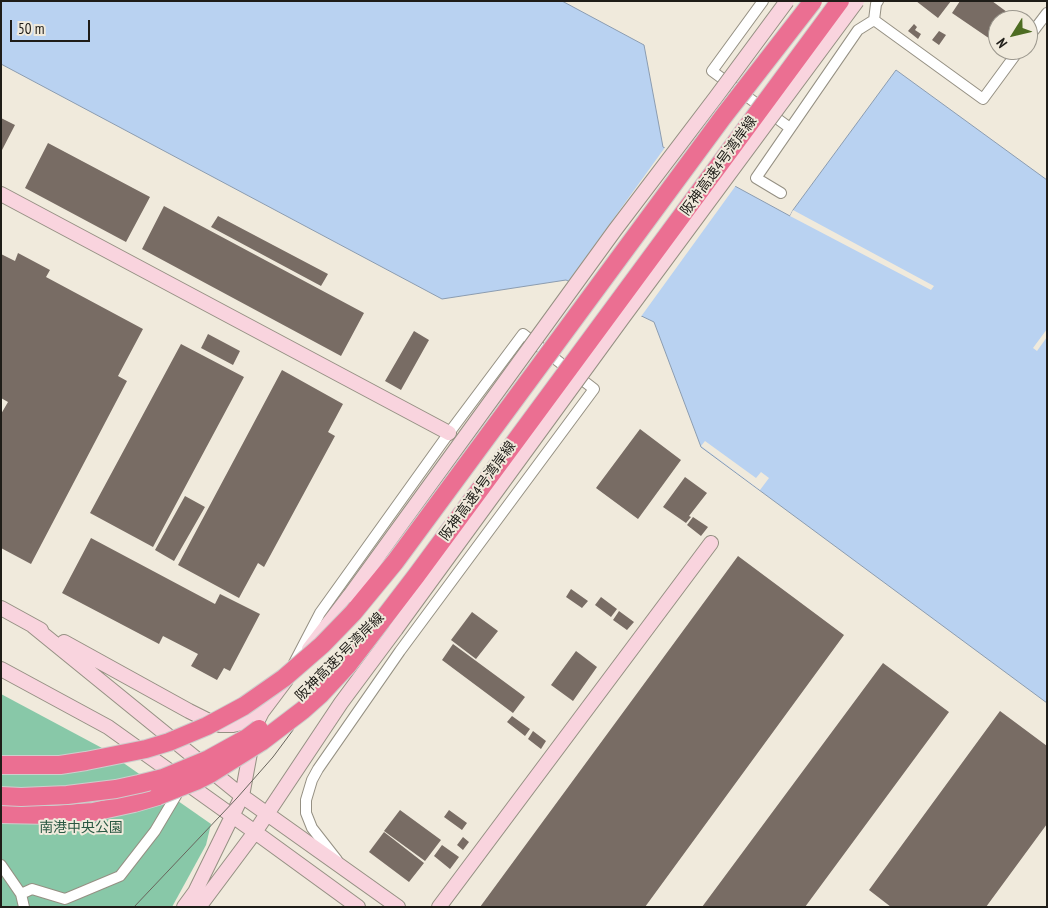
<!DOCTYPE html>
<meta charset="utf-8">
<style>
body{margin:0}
#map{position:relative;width:1048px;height:908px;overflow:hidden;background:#f0eadc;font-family:"PT Sans Narrow",sans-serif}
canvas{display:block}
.frame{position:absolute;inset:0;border:2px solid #1f1d18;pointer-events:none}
.north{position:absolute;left:988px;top:10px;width:50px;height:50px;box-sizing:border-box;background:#f0eadc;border:1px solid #9c988e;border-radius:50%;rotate:234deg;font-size:14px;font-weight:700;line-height:20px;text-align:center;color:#1f1d18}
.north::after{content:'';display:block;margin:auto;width:18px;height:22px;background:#4d6c22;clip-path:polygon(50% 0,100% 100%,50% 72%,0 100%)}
.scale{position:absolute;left:10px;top:20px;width:80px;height:22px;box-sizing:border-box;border:2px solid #1f1d18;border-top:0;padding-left:6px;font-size:15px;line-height:18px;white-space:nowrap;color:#1f1d18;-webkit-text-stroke:4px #f0eadc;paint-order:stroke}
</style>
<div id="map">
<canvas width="1048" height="908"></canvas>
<div class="frame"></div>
<div class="north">N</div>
<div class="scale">50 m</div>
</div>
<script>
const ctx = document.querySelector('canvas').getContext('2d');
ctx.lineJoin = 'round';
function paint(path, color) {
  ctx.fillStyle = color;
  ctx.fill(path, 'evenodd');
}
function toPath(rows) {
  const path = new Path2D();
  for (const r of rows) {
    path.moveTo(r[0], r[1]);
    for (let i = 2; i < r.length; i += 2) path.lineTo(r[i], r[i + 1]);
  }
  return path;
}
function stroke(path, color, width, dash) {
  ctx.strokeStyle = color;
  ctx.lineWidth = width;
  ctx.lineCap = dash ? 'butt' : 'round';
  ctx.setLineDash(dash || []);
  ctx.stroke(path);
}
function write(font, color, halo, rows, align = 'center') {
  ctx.font = font + ' "PT Sans Narrow","Noto Sans JP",sans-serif';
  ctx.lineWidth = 4;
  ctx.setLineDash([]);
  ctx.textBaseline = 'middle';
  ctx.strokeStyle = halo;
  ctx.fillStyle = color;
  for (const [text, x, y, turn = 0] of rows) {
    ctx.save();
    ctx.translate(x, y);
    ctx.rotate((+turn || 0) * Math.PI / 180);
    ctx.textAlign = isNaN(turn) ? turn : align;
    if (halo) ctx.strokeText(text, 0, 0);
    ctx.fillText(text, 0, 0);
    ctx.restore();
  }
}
paint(toPath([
 [1,694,102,748,211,824,206,845,172,907,1,907]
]), '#88c8a8');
const water = toPath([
 [1,1,562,1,644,45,663,147,790,216,793,210,896,70,1047,180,1047,703,701,447,654,322,566,280,442,299,1,64,1,1]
]);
paint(water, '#b9d2f1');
stroke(water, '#8b9cb0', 1);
paint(toPath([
 [666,146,737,184,640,318,567,283],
 [793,210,934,286,931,290,790,216],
 [1047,329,1047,337,1037,351,1033,348],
 [705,441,756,478,761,472,769,478,760,490,701,446]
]), '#f0eadc');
paint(toPath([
 [916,1,951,1,938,18],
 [960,1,992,1,1011,15,1008,20,998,20,998,34,993,41,952,13],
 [914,24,917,27,915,30,921,34,918,39,908,31],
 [939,31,946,35,939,45,932,40],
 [1,118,15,125,1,152],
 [48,143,150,197,126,242,25,188],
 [164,206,364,313,341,356,142,249],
 [218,216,328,274,321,286,211,227],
 [18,253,50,270,46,277,143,329,118,376,127,381,31,564,1,548,1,414,8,402,1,398,1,254,15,261],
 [414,331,429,340,401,390,385,381],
 [208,334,240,351,233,365,201,348],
 [181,344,244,377,153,547,90,513],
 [282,370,343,404,328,432,335,436,264,567,258,563,239,598,178,565],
 [640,429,681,460,638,519,596,488],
 [685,477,707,493,689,516,691,517,686,523,663,507],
 [185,496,205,507,174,561,155,550],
 [693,517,708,527,701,536,687,525],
 [91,538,215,604,220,594,260,614,230,671,224,668,217,680,191,666,198,654,163,636,159,644,62,593],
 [738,556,844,635,645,907,480,907],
 [571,589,588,601,582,608,566,597],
 [601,597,617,609,611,617,595,605],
 [619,611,634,622,627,630,613,620],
 [472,612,498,631,476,659,451,640],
 [453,644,525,697,513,713,442,660],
 [576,651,597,667,573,701,551,685],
 [883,663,949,712,805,907,702,907],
 [1000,711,1047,746,1047,824,986,907,891,907,869,890],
 [512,716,530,729,525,736,507,722],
 [533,731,546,741,541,749,528,739],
 [400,810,441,840,425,861,384,831],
 [449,810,467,823,462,830,444,817],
 [384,832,424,863,409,882,369,852],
 [463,837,469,842,463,850,457,845],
 [442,845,459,857,450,869,434,856]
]), '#786c64');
const street = toPath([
 [763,1,712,71,790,128],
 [874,20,983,99,1019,50],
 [874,20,876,4,878,1],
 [1028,38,1047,13],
 [781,193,756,178,858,30,874,20],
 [294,663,320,613,449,433,523,334,594,389,400,651,318,769,312,780,306,800,306,813,312,828,337,860],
 [1,865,21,894,24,907],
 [21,894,32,889,65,899,120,876,155,831,177,794]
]);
const secondary = toPath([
 [1,194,449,433],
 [1,608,41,630],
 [33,626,242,796,398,907],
 [64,642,189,711,207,720,220,725,233,725,242,723,252,719,261,713],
 [309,649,350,595],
 [1,669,108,727,255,832,358,907],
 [184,907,195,892,242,796,255,726,262,712,286,680],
 [199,907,255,832,341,703,396,629],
 [439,907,711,543]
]);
const highway = toPath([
 [1,814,51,815,93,812,134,803,158,796]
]);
stroke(street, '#959083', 12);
stroke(secondary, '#959083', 16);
stroke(highway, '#cecdcc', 20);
stroke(street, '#fff', 10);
stroke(secondary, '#f9d4de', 14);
stroke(highway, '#eb6f92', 18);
stroke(toPath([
 [134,907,237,798,273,757,573,353,830,1]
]), '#68645c', 1);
const secondaryBridge = toPath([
 [350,595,615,230,716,97,787,1],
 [396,629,622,319,857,1]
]);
const highwayBridge = toPath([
 [1,765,60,765,86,761,146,749,169,742,207,726,244,706,284,678,322,645,353,613,395,562,723,117,813,1],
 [1,796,21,797,67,795,116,789,139,784,163,778,209,759,247,738,259,729],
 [158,796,196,781,210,774,261,742,303,710,321,694,347,666,416,576,840,1]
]);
stroke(secondaryBridge, '#959083', 16, []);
stroke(highwayBridge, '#cecdcc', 20, []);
stroke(secondaryBridge, '#f9d4de', 14);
stroke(highwayBridge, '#eb6f92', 18);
write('14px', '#1f1d18', '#f0eadc', [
 ["阪神高速4号湾岸線",719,166,-54],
 ["阪神高速4号湾岸線",478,491,-54],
 ["阪神高速5号湾岸線",340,657,-45]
]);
write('14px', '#2a5843', '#f0eadc', [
 ["南港中央公園",81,828]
]);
</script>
